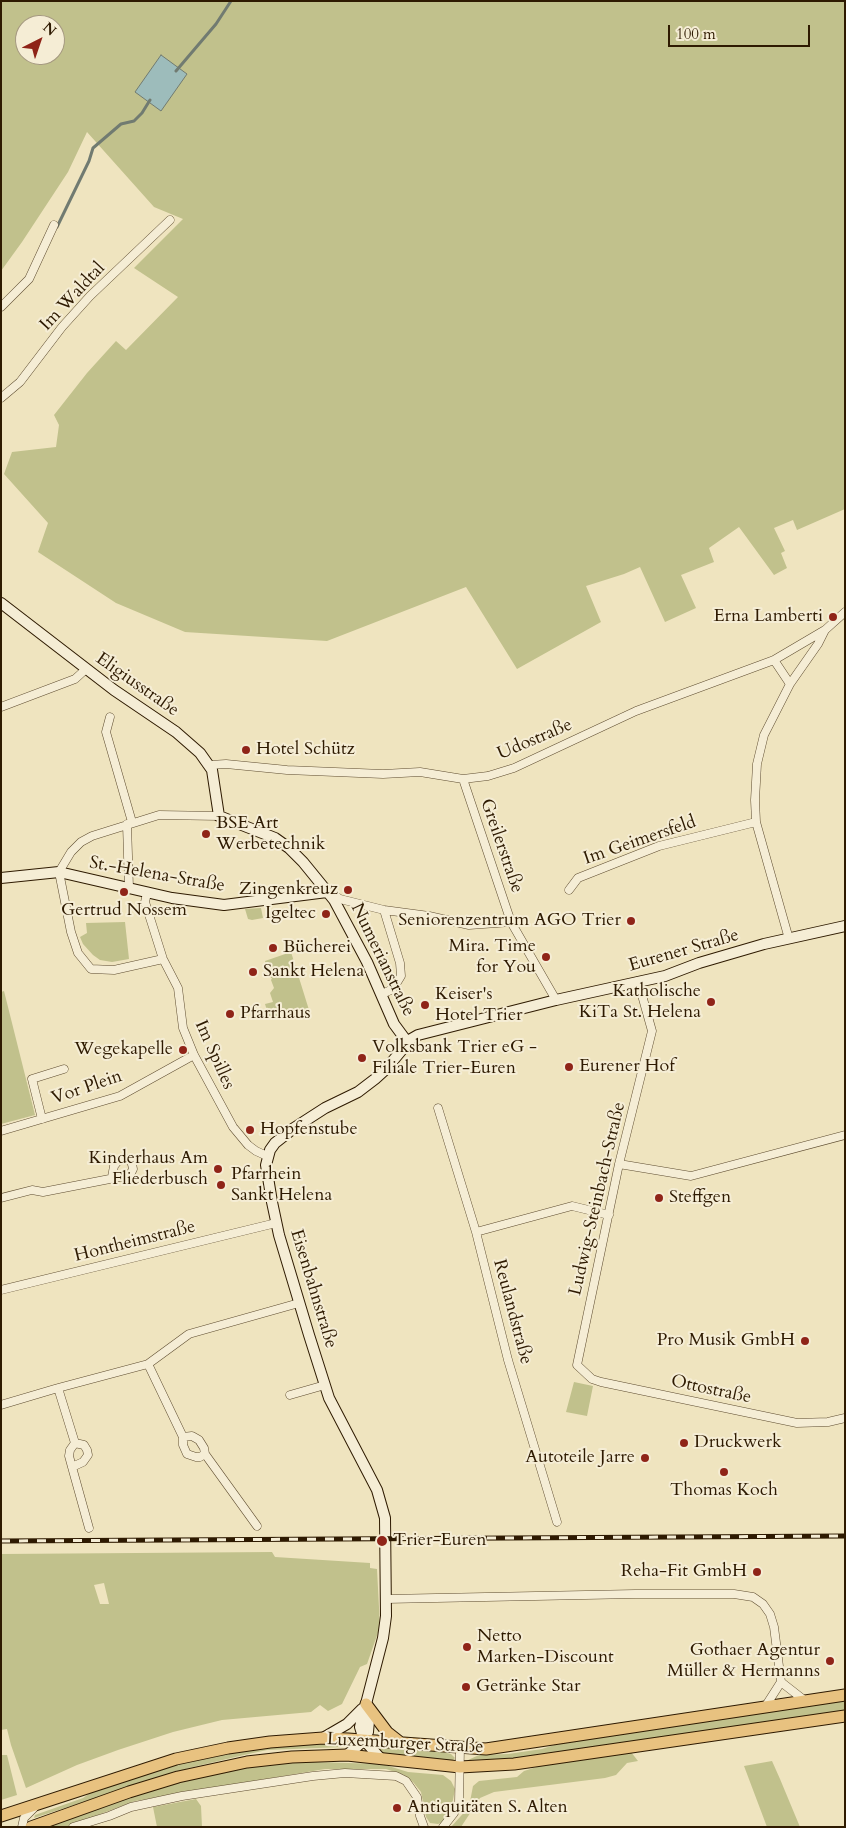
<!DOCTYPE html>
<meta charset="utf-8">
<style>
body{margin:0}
#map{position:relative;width:846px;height:1828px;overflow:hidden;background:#efe4bf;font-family:Cardo,serif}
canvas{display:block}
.frame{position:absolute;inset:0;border:2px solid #2e1a01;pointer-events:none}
.north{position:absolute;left:15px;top:15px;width:50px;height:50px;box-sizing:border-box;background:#f5edd5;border:1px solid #a59980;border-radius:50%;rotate:41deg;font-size:14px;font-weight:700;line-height:20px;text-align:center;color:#2e1a01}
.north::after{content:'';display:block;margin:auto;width:18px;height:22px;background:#8f2418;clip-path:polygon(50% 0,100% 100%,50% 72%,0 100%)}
.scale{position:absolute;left:668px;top:25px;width:142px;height:22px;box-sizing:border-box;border:2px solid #2e1a01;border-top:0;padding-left:6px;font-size:15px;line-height:18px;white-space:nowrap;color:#2e1a01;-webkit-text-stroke:4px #f5edd5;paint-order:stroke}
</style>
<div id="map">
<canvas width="846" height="1828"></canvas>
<div class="frame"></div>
<div class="north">N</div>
<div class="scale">100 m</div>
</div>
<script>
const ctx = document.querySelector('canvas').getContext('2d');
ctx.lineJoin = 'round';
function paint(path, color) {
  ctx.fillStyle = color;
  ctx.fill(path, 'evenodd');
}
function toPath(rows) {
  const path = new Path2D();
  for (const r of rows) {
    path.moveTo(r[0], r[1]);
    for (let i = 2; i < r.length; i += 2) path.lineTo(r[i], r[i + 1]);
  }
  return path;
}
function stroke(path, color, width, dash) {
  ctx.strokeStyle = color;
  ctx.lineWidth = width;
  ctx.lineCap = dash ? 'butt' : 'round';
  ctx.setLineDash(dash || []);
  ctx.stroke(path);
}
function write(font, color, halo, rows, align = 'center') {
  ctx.font = font + ' Cardo,serif';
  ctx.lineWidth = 4;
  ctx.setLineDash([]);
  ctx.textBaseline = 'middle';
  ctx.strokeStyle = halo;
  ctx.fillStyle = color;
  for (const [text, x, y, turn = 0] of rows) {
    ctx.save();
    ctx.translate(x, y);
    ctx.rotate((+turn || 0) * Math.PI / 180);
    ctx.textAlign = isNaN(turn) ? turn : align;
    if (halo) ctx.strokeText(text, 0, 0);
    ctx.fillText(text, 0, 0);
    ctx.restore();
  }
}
paint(toPath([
 [1,1,845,1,845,509,797,530,793,520,774,528,785,551,781,553,787,568,774,575,739,527,709,548,714,562,681,575,696,608,665,622,640,567,624,574,586,586,601,622,517,669,466,587,327,641,185,632,116,603,38,552,48,523,4,474,12,452,56,447,59,425,54,415,87,373,116,341,126,350,178,297,134,268,183,219,154,207,87,132,68,172,22,242,1,271],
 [25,25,55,25,55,55,25,55],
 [261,908,263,918,252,920,248,919,245,909],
 [125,922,129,959,112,962,100,960,93,955,83,944,80,937,87,933,86,923],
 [291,952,309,1010,270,1020,265,1004,273,1002,270,993,274,988,271,980,272,978,271,978,267,967,269,966,266,966,265,961],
 [4,991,35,1115,1,1124,1,992],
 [574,1382,593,1386,587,1416,566,1412],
 [272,1552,275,1557,370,1563,370,1568,377,1569,380,1627,367,1664,360,1667,342,1704,328,1711,320,1705,311,1712,222,1720,173,1732,118,1750,77,1765,26,1788,11,1745,7,1729,1,1730,1,1554],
 [104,1583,109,1604,100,1604,94,1585],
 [845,1700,845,1710,535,1756,509,1759,468,1760,479,1755,508,1754,542,1749,563,1742],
 [306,1743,344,1743,344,1747,267,1750,244,1755,189,1768,34,1818,35,1815,83,1798,93,1791,114,1783,211,1754],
 [380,1745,443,1752,451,1754,455,1758,453,1760,444,1760,384,1754,377,1751,376,1748],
 [631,1752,638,1761,627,1763,616,1775,605,1778,494,1792,480,1798,461,1827,451,1827,469,1807,473,1786,479,1781,517,1777,524,1771,546,1764],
 [1,1755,7,1755,17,1795,1,1800],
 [772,1761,780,1779,800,1827,767,1827,744,1766],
 [315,1762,382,1764,408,1772,443,1775,451,1781,455,1789,451,1810,444,1822,438,1824,430,1823,426,1817,421,1792,413,1782,404,1775,386,1769,325,1769,135,1801,66,1827,43,1827,150,1790,195,1777,233,1769,275,1763],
 [196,1799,201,1806,202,1827,157,1827,153,1807]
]), '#c1c18c');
const water = toPath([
 [161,55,187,74,161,111,135,92,161,55]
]);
paint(water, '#9dbcbb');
stroke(water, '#717b71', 1);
stroke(toPath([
 [176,71,216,24,231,1],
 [57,227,89,161,93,148,121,124,134,121,142,113,150,100]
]), '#717b71', 3);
const street = toPath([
 [1,307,29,279,54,225],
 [1,398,20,382,62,327,90,296,170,220],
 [774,660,790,684,764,735,757,764,755,800,756,822,789,939],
 [790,684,818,644,825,630],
 [1,707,75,679,86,669],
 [110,717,106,732,132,822],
 [210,765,226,764,287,770,383,774,420,772,463,779,488,776,514,768,636,711,774,660,825,630,845,612],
 [463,779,511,922,556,1000],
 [127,824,129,888],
 [569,890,578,878,659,846,756,822],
 [147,893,145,902,163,959,178,988,183,1028,194,1055,233,1127,248,1145,256,1151,267,1156],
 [332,894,340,899,384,910,429,916,469,925,511,922],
 [163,959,114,970,91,969,78,953,71,932,59,872,71,852,81,842,92,836,159,815,219,816],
 [638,981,652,1031,619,1164,577,1365,592,1379,601,1382,797,1423,828,1422,845,1418],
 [382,994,393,989,401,976,400,963,384,910],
 [438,1108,476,1232,508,1360,557,1522],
 [42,1119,32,1079,64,1069],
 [1,1131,120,1096,194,1055],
 [619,1164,691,1176,845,1135],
 [1,1198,32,1190,43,1192,125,1176,131,1173,133,1169,132,1164,129,1159,125,1158,118,1161,114,1166,112,1177],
 [476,1232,572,1206,609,1215],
 [1,1290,276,1223],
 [148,1364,183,1437,192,1436,199,1440,204,1448,205,1454,257,1526],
 [58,1388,75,1443,84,1445,87,1450,88,1455,83,1462,72,1467,89,1528],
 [290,1395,325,1385],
 [1,1405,58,1388,148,1364,189,1334,299,1303],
 [183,1437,183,1445,187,1454,196,1457,200,1457,205,1454],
 [72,1467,69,1456,70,1450,75,1443],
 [386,1599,635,1594,734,1594,753,1597,763,1604,770,1614,774,1627,781,1682,804,1700],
 [765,1707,781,1682],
 [22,1827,24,1818,34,1808],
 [73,1827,109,1816,131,1807,182,1796,313,1776,345,1773,396,1776,406,1781,417,1797,420,1816,424,1827],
 [443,1827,454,1813,459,1803,460,1747]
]);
const secondary = toPath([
 [1,603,114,690,176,732,200,753,212,770,219,816,275,838,289,848,303,862,334,900,367,962,394,1024,408,1043],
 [1,878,59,872,172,898,224,905,327,892],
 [323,1738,347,1724,362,1709],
 [347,1755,360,1744,368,1732,369,1721,366,1705],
 [381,1759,364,1740,360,1727,383,1638,386,1616,385,1518,377,1490,329,1398,309,1335,279,1235,272,1202,266,1165,270,1150,275,1143,294,1128,325,1108,358,1092,375,1079,386,1069,411,1039,418,1035,556,1000,665,976,699,963,764,944,845,926]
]);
const primary = toPath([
 [366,1704,387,1732,401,1743],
 [1,1816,176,1759,228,1748,270,1742,323,1738,348,1739,486,1749,845,1695],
 [31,1827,129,1792,178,1777,247,1762,292,1757,347,1755,460,1767,514,1764,845,1716]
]);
stroke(street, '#5e4c30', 9);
stroke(secondary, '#2e1a01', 12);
stroke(primary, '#2e1a01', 13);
stroke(street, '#f5edd5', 8);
stroke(secondary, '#f5edd5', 10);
stroke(primary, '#e8c280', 11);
const rail = toPath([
 [1,1541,845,1536]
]);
stroke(rail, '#2e1a01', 5);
stroke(rail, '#f5edd5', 3, [9]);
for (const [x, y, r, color] of [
 [833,617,5,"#8f2418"],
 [246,750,5,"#8f2418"],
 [206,834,5,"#8f2418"],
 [348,890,5,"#8f2418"],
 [124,892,5,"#8f2418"],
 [326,914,5,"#8f2418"],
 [631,921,5,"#8f2418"],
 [273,948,5,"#8f2418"],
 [546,957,5,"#8f2418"],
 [253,972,5,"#8f2418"],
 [711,1002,5,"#8f2418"],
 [425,1005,5,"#8f2418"],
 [230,1014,5,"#8f2418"],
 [183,1050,5,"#8f2418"],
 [362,1058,5,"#8f2418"],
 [569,1067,5,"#8f2418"],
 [250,1130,5,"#8f2418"],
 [218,1169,5,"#8f2418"],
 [221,1185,5,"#8f2418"],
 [659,1198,5,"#8f2418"],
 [805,1341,5,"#8f2418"],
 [684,1443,5,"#8f2418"],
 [645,1458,5,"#8f2418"],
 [724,1472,5,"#8f2418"],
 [382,1541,6,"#8f2418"],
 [757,1572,5,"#8f2418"],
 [467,1647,5,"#8f2418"],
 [830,1661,5,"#8f2418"],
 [466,1687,5,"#8f2418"],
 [397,1808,5,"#8f2418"]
]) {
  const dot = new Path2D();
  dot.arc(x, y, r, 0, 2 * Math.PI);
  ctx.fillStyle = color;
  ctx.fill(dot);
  stroke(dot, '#f5edd5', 2);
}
write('18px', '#2e1a01', '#f5edd5', [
 ["Im Waldtal",73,297,-47],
 ["Eligiusstraße",137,685,35],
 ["Udostraße",535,740,-23],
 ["Im Geimersfeld",640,841,-19],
 ["Greilerstraße",501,846,71],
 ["St.-Helena-Straße",157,875,10],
 ["Eurener Straße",684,951,-16],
 ["Numerianstraße",382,960,64],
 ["Im Spilles",214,1055,66],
 ["Vor Plein",87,1088,-19],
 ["Ludwig-Steinbach-Straße",598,1199,-77],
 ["Hontheimstraße",135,1242,-14],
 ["Eisenbahnstraße",313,1289,73],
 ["Reulandstraße",512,1312,75],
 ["Ottostraße",711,1390,12],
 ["Luxemburger Straße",405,1744,3]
]);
write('18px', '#2e1a01', '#f5edd5', [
 ["Erna Lamberti",823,617,"right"],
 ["Hotel Schütz",256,750],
 ["BSE Art",216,824],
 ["Werbetechnik",216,845],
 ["Zingenkreuz",338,890,"right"],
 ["Gertrud Nossem",124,911,"center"],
 ["Igeltec",316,914,"right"],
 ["Seniorenzentrum AGO Trier",621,921,"right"],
 ["Mira. Time",536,947,"right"],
 ["for You",536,968,"right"],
 ["Bücherei",283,948],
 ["Sankt Helena",263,972],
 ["Katholische",701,992,"right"],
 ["KiTa St. Helena",701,1013,"right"],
 ["Keiser's",435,995],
 ["Hotel Trier",435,1016],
 ["Pfarrhaus",240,1014],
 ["Volksbank Trier eG -",372,1048],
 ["Filiale Trier-Euren",372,1069],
 ["Wegekapelle",173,1050,"right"],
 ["Eurener Hof",579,1067],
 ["Hopfenstube",260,1130],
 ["Kinderhaus Am",208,1159,"right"],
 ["Fliederbusch",208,1180,"right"],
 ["Pfarrhein",231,1175],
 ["Sankt Helena",231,1196],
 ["Steffgen",669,1198],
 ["Pro Musik GmbH",795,1341,"right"],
 ["Druckwerk",694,1443],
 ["Autoteile Jarre",635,1458,"right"],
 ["Thomas Koch",724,1491,"center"],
 ["Trier-Euren",393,1541],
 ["Reha-Fit GmbH",747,1572,"right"],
 ["Netto",477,1637],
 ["Marken-Discount",477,1658],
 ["Gothaer Agentur",820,1651,"right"],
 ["Müller & Hermanns",820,1672,"right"],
 ["Getränke Star",476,1687],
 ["Antiquitäten S. Alten",407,1808]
], 'left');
</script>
